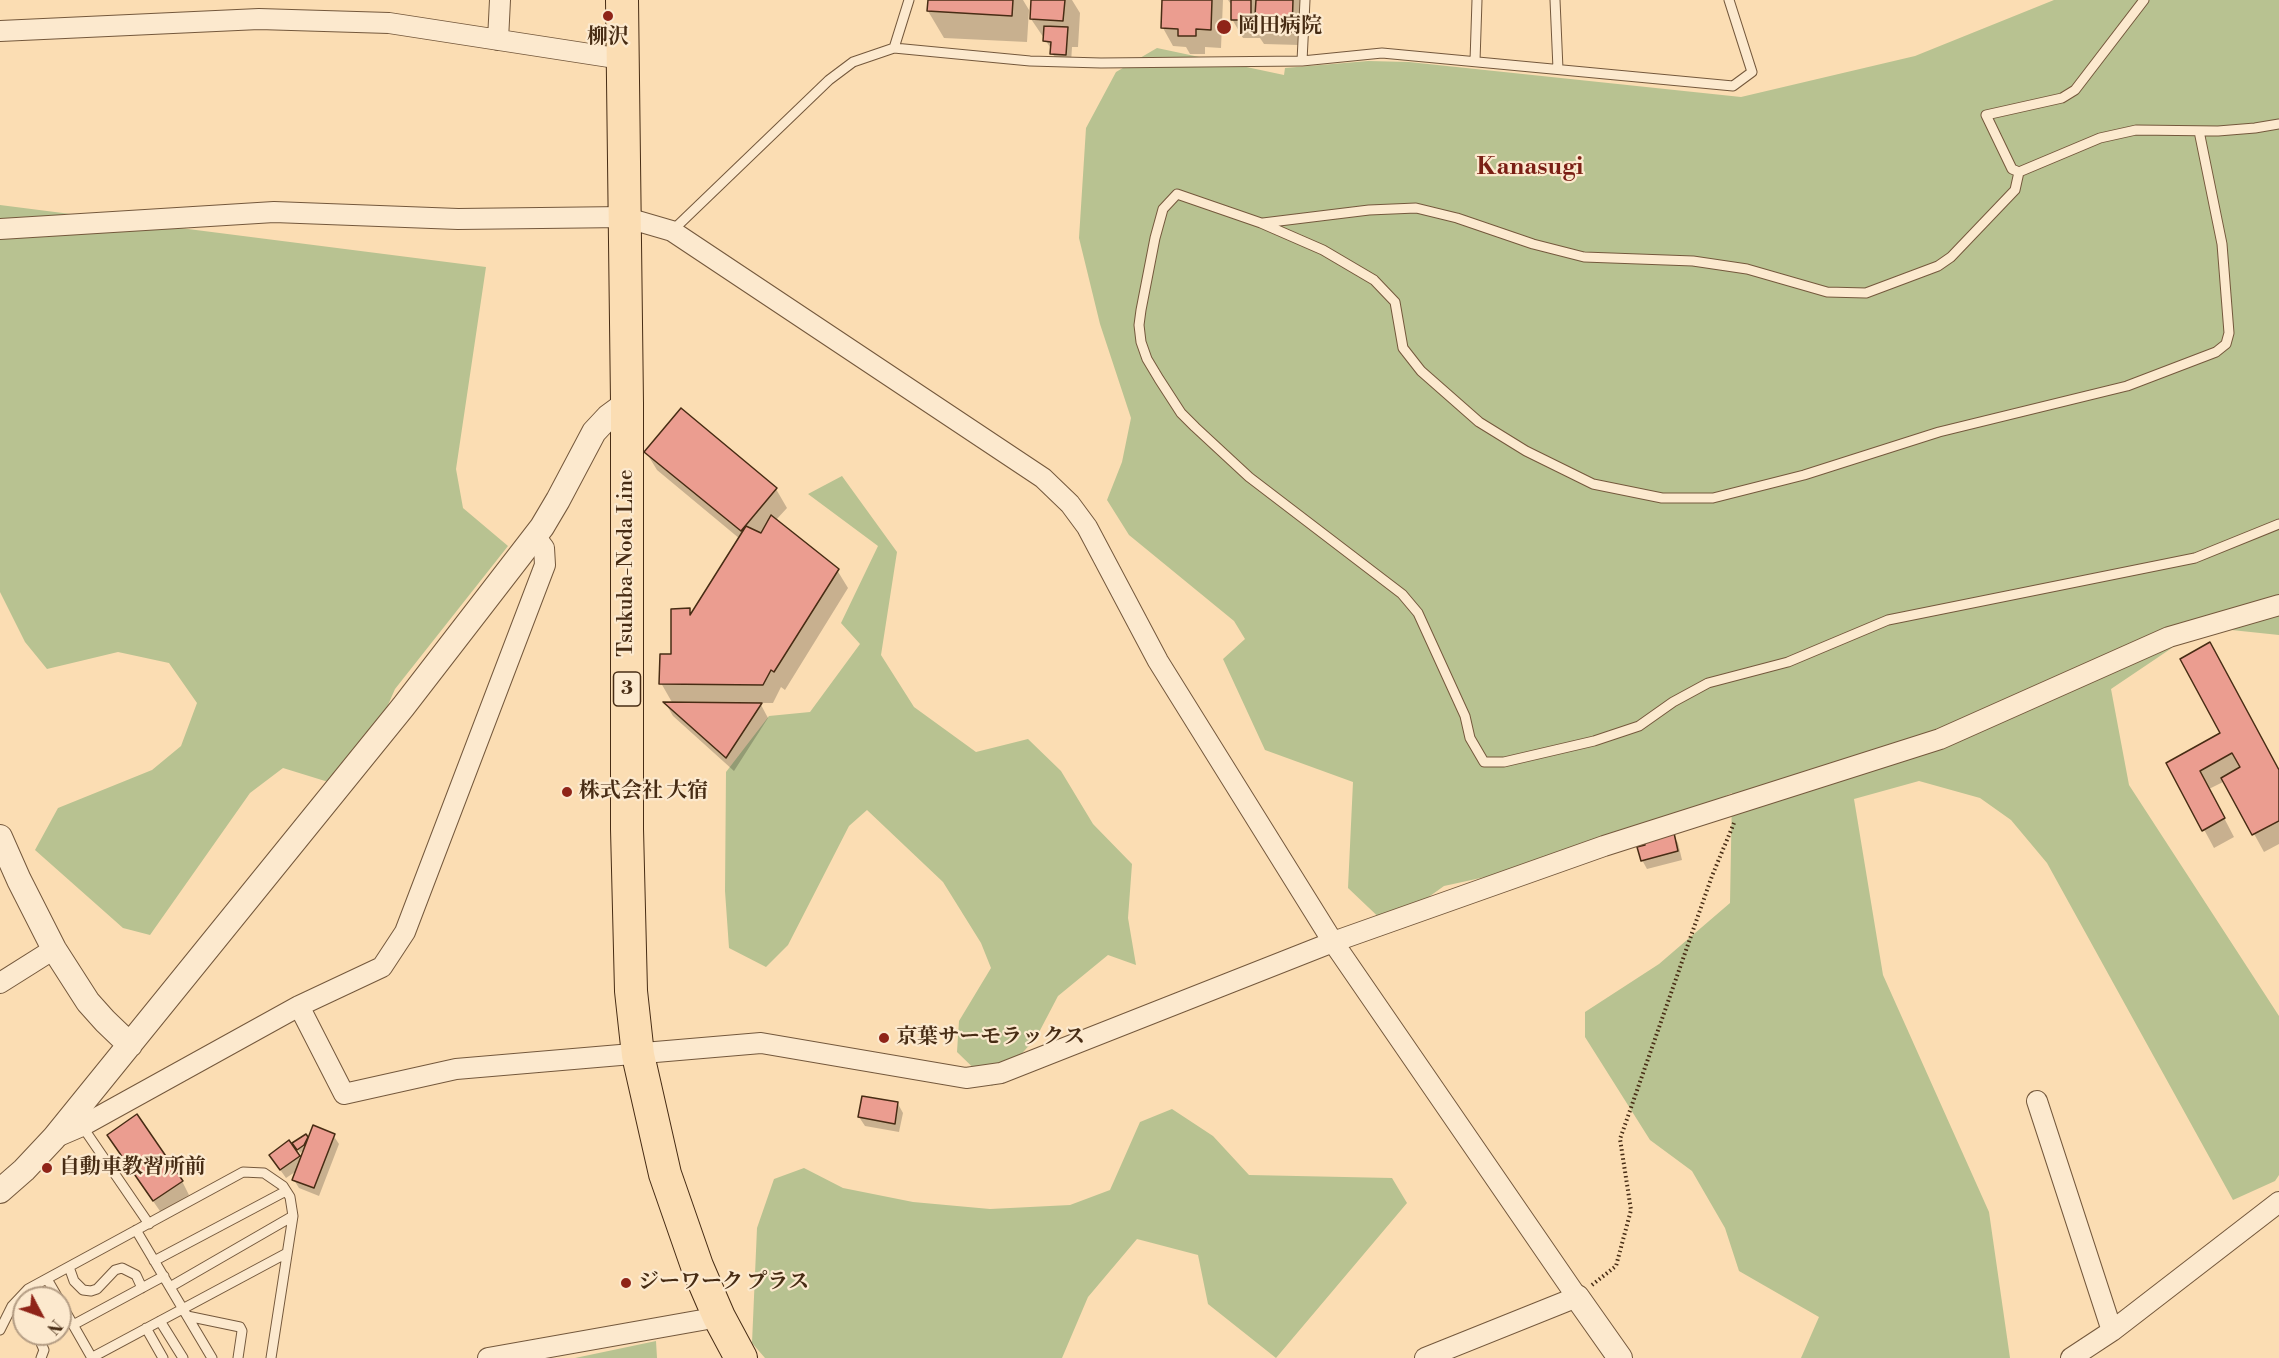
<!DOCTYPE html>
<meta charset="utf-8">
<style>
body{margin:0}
#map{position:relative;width:2279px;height:1358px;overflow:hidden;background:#fbddb3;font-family:"Libre Bodoni",serif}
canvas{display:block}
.north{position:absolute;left:12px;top:1286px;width:60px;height:60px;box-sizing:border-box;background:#fce9ce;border:2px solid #b49d84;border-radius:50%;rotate:131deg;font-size:16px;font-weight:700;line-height:24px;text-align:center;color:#472c14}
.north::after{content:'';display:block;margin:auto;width:21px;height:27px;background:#8f2418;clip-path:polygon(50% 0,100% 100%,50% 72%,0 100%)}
</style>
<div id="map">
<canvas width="2279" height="1358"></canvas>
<div class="north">N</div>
</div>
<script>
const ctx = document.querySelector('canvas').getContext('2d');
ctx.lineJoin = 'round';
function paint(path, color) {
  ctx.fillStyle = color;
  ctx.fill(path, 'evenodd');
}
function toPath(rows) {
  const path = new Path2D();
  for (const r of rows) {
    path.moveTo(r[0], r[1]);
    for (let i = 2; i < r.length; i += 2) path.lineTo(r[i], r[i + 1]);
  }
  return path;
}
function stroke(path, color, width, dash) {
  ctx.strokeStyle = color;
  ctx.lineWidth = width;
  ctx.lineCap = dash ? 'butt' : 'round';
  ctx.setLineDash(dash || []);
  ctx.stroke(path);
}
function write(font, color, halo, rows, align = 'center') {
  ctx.font = font + ' "Libre Bodoni","Noto Serif JP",serif';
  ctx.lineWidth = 4.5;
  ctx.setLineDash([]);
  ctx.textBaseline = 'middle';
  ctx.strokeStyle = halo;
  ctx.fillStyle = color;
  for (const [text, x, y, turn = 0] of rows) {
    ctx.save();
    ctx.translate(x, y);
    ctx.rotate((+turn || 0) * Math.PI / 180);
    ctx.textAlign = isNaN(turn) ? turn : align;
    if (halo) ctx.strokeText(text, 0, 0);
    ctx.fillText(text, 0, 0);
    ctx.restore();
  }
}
paint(toPath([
 [2054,0,2279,0,2279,635,2203,627,2111,689,2129,785,2279,1016,2279,1175,2275,1181,2233,1200,2047,863,2011,820,1980,798,1919,781,1854,799,1883,975,1989,1212,2010,1358,1801,1358,1819,1317,1739,1271,1725,1228,1692,1171,1650,1140,1585,1037,1585,1012,1659,964,1730,903,1732,793,1653,829,1508,872,1444,886,1388,926,1348,888,1353,782,1265,750,1223,659,1245,639,1234,621,1129,535,1107,500,1122,462,1131,418,1100,324,1079,238,1086,128,1116,72,1157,48,1284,75,1285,68,1368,61,1409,62,1741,97,1915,56],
 [0,205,486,267,456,469,463,508,508,546,395,689,351,789,283,768,250,793,150,935,123,928,35,850,58,808,152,770,181,746,197,703,169,663,118,652,47,669,25,642,0,592],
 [842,476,897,552,881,655,914,707,976,752,1028,739,1061,771,1093,824,1132,864,1128,918,1136,965,1108,955,1058,996,1036,1038,992,1086,957,1052,959,1021,991,968,981,943,943,882,867,810,849,826,788,945,766,967,729,948,725,891,726,772,769,716,810,712,860,644,841,623,878,546,808,494],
 [1172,1109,1213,1136,1249,1175,1392,1178,1407,1203,1276,1358,1208,1304,1198,1255,1137,1239,1088,1297,1062,1358,765,1358,752,1343,757,1228,774,1179,804,1168,843,1188,913,1202,990,1209,1070,1205,1110,1190,1140,1122],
 [656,1341,657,1358,575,1358]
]), '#b8c291');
paint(toPath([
 [929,0,1023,0,1029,10,1027,42,944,38,928,11],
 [1032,0,1072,0,1080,13,1078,47,1072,47,1071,63,1056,63,1052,50,1031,19],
 [1164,0,1223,0,1221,48,1205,47,1205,54,1190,54,1186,47,1173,46,1163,28],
 [1228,0,1301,0,1299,45,1264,44,1260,38,1243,38,1232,19,1233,7],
 [681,410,776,489,787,508,776,520,837,570,848,588,785,690,781,687,773,703,760,703,768,718,734,771,673,716,666,704,673,704,661,683,689,610,692,614,740,539,657,470,646,452],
 [2222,734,2279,771,2279,844,2264,852,2225,781,2209,789,2234,837,2214,848,2168,763],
 [1673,835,1678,843,1682,860,1647,869,1642,860],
 [898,1104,903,1113,899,1132,865,1126,859,1117],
 [333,1135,339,1144,319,1196,299,1188,294,1180,298,1170,286,1178,276,1164,289,1142,301,1160,305,1149,300,1153,294,1144,305,1136,309,1141],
 [117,1149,182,1181,189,1195,162,1214]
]), '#0003');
const building = toPath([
 [928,0,1013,0,1012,16,927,11,928,0],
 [1031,0,1065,0,1063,21,1030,19,1031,0],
 [1162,0,1212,0,1211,30,1196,29,1196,36,1178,36,1178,29,1161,28,1162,0],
 [1231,0,1251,0,1251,20,1231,20,1231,0],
 [1256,0,1293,0,1292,32,1254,31,1256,0],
 [1044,26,1068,27,1066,55,1050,54,1051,42,1043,41,1044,26],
 [681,408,777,488,741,531,644,452,681,408],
 [771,515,839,569,774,672,771,670,763,685,659,684,660,654,671,654,671,609,690,608,690,615,746,526,761,533,771,515],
 [2210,642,2279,770,2279,821,2252,835,2221,778,2240,767,2232,753,2200,771,2225,818,2202,831,2166,763,2220,733,2180,659,2210,642],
 [663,702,762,703,726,758,663,702],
 [1674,833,1678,851,1641,861,1637,847,1645,845,1644,840,1674,833],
 [862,1096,898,1102,895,1124,858,1117,862,1096],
 [137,1114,183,1181,153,1201,107,1135,137,1114],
 [313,1125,335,1134,314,1188,292,1180,313,1125],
 [306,1134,308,1137,304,1145,297,1150,292,1143,306,1134],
 [289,1140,300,1156,280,1170,269,1155,289,1140]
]);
paint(building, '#eb9d90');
stroke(building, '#472c14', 1.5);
const service = toPath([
 [1555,0,1558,69],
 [2144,0,2075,90,2062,98,1986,115,2012,169,2019,172,2100,138,2136,130,2218,131,2255,128,2279,124],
 [894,48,909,0],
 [1302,61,1305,0],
 [1475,61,1477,0],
 [2199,131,2222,244,2229,333,2226,344,2216,352,2127,386,1939,432,1804,475,1713,498,1662,498,1593,484,1526,451,1479,422,1421,371,1403,348,1395,302,1374,280,1323,250,1261,223,1177,194,1163,209,1155,238,1141,310,1139,325,1141,342,1147,359,1159,379,1181,413,1195,427,1249,477,1402,594,1418,613,1465,716,1470,738,1484,762,1504,762,1594,741,1639,726,1673,702,1708,683,1788,662,1888,620,2195,558,2279,524],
 [1263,223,1369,210,1416,208,1457,218,1533,244,1584,257,1693,261,1747,269,1827,292,1866,293,1938,266,1951,257,2015,190,2019,172],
 [672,231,829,80,853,62,894,48,1030,61,1101,63,1302,61,1382,53,1733,86,1752,72,1729,0],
 [82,1126,149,1224],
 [136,1230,212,1358],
 [154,1261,286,1191],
 [69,1267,74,1281,83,1290,91,1291,97,1289,115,1270,122,1268,136,1275,142,1288],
 [47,1279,58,1298],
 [170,1287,293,1216],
 [60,1302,92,1358],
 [187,1316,240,1327,242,1331,238,1358],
 [160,1321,183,1358],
 [73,1325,164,1276],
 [146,1328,163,1358],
 [0,1330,12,1306,28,1289,243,1172,264,1173,283,1186,290,1197,293,1216,271,1358],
 [37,1334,44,1350,41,1358],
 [91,1358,287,1253]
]);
const minor = toPath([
 [0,31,259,19,389,23,622,59],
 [498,40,500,0],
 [0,229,274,212,458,219,624,217,672,231,1043,478,1070,504,1087,527,1158,661,1333,942,1577,1297,1425,1358],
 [0,983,54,949],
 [299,1006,344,1094,456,1069,761,1043,966,1078,1001,1073,1333,942,1604,846,1940,739,2169,637,2279,605],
 [2037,1101,2112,1331],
 [54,1138,82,1126,299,1006,382,967,405,932,545,565,544,548,535,536],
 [488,1358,719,1317],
 [2071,1358,2112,1331,2279,1202]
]);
const tertiary = toPath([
 [0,837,19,880,54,949,88,1002,105,1021,130,1045],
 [0,1191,24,1170,54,1138,403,707,542,527,558,500,594,432,608,417,627,403],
 [1577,1297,1620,1358]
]);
const primary = toPath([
 [622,0,627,403,627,829,631,991,638,1055,665,1174,697,1266,719,1317,741,1358]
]);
stroke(service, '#74583c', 11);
stroke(minor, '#74583c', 22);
stroke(tertiary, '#74583c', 26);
stroke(primary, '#472c14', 34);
stroke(toPath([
 [1592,1285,1616,1266,1631,1210,1620,1139,1712,876,1734,823]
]), '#472c14', 4, [1.5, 3]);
stroke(service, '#fce9ce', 9);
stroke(minor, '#fce9ce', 20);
stroke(tertiary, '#fce9ce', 24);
stroke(primary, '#fbddb3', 32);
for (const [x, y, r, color] of [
 [608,16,6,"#8f2418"],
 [1224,27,8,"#8f2418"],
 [567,792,6,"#8f2418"],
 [884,1038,6,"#8f2418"],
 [47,1168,6,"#8f2418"],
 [626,1283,6,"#8f2418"]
]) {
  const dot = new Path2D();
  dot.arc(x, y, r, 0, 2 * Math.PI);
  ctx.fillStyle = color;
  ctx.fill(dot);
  stroke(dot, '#fce9ce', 2);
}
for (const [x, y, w] of [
 [627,689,27]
]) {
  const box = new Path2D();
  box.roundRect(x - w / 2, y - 17, w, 34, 4.5);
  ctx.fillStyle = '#fce9ce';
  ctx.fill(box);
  stroke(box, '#472c14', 1.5);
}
write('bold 20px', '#472c14', null, [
 ["3",627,689]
]);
write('bold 21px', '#472c14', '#fce9ce', [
 ["岡田病院",1238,27],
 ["柳沢",608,38,"center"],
 ["株式会社 大宿",579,792],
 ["京葉サーモラックス",896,1038],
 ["自動車教習所前",59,1168],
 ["ジーワーク プラス",638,1283]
], 'left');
write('21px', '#472c14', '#fce9ce', [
 ["Tsukuba-Noda Line",627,563,-90]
]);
write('bold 24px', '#7a1f14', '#fce9ce', [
 ["Kanasugi",1530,168]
]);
</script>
